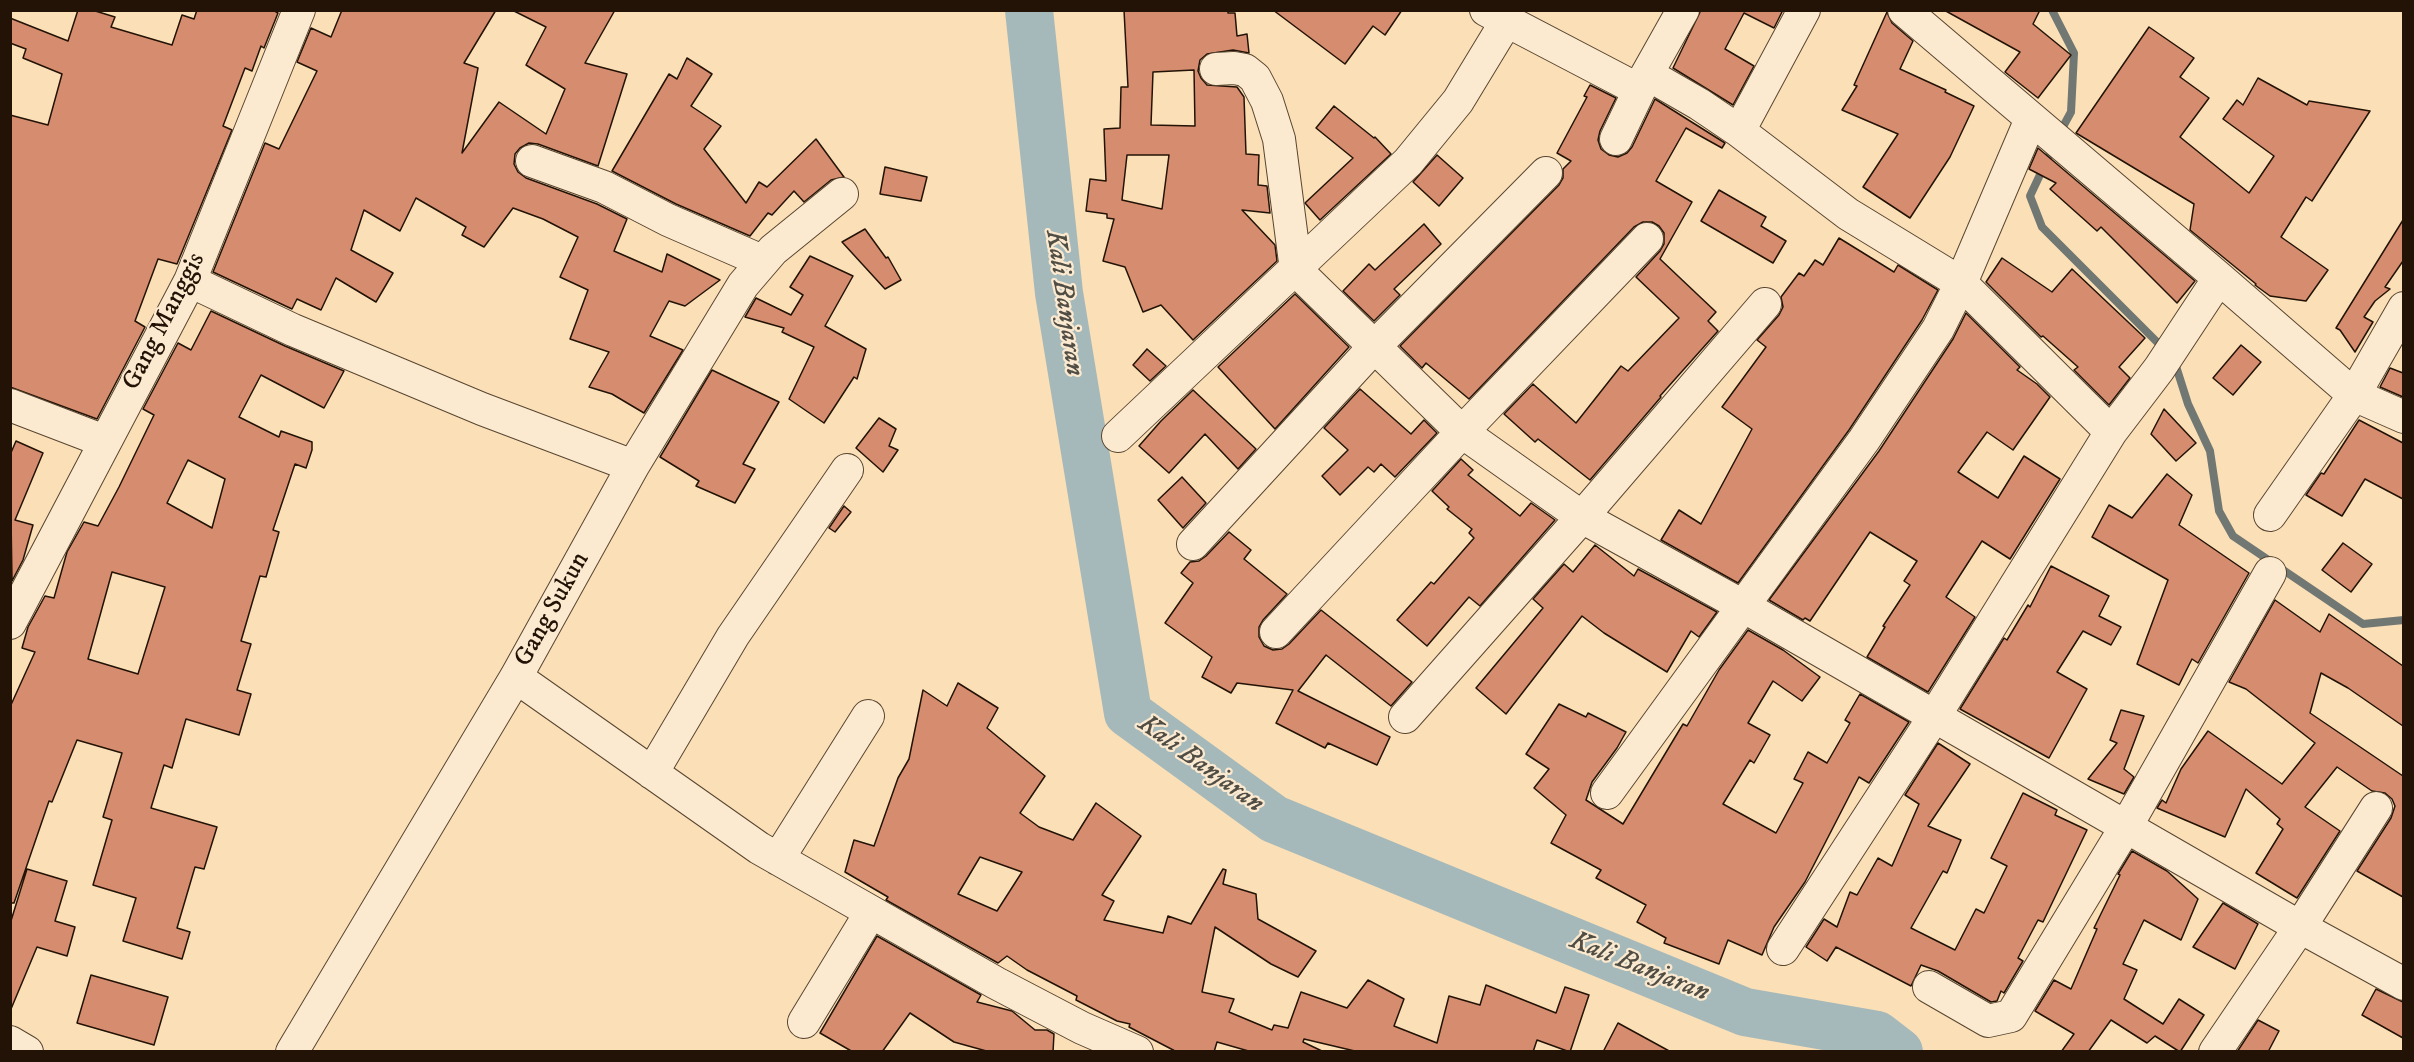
<!DOCTYPE html>
<style>
body{margin:0}
#map{position:relative;width:2414px;height:1062px;overflow:hidden;background:#fbdfb6;font-family:"IM FELL DW Pica",serif}
canvas{display:block}
.frame{position:absolute;inset:0;border:12px solid #221306;pointer-events:none}
</style>
<div id="map">
<canvas width="2414" height="1062"></canvas>
<div class="frame"></div>
</div>
<script>
const ctx = document.querySelector('canvas').getContext('2d');
ctx.lineJoin = 'round';
function toPath(rows) {
  const path = new Path2D();
  for (const r of rows) {
    path.moveTo(r[0], r[1]);
    for (let i = 2; i < r.length; i += 2) path.lineTo(r[i], r[i + 1]);
  }
  return path;
}
function stroke(path, color, width, dash) {
  ctx.strokeStyle = color;
  ctx.lineWidth = width;
  ctx.lineCap = dash ? 'butt' : 'round';
  ctx.setLineDash(dash || []);
  ctx.stroke(path);
}
function paint(path, color) {
  ctx.fillStyle = color;
  ctx.fill(path, 'evenodd');
}
function write(font, color, halo, rows, align = 'center') {
  ctx.font = font + ' "IM FELL DW Pica",serif';
  ctx.lineWidth = 4.5;
  ctx.setLineDash([]);
  ctx.textBaseline = 'middle';
  ctx.strokeStyle = halo;
  ctx.fillStyle = color;
  for (const [text, x, y, turn = 0] of rows) {
    ctx.save();
    ctx.translate(x, y);
    ctx.rotate((+turn || 0) * Math.PI / 180);
    ctx.textAlign = isNaN(turn) ? turn : align;
    if (halo) ctx.strokeText(text, 0, 0);
    ctx.fillText(text, 0, 0);
    ctx.restore();
  }
}
stroke(toPath([
 [2052,10,2074,53,2071,112,2059,134],
 [2054,145,2030,196,2042,227,2165,350],
 [2174,360,2188,404,2210,451,2219,511,2233,536,2363,624,2404,620]
]), '#717772', 8);
stroke(toPath([
 [1029,10,1059,293,1128,713,1274,819,1745,1012,1877,1035,1899,1052]
]), '#a5b9ba', 48);
const building = toPath([
 [78,10,92,10,115,17,111,27,172,45,182,15,194,19,197,10,273,10,278,13,264,48,261,46,252,71,245,68,223,126,232,130,177,264,158,259,135,321,145,327,97,419,10,387,10,115,48,125,62,74,23,58,26,49,10,43,10,18,68,41,78,10],
 [342,10,496,10,464,63,478,68,462,153,499,102,546,134,565,89,526,65,546,27,512,10,615,10,585,63,627,74,598,166,538,144,529,143,520,148,515,154,514,164,518,172,526,178,597,204,627,219,614,251,662,272,667,254,720,280,685,306,669,301,650,336,683,350,644,413,612,394,589,387,609,352,570,339,588,290,560,277,578,237,543,219,513,208,484,247,462,235,466,227,416,198,400,231,364,210,351,250,393,273,376,302,336,278,321,310,297,299,292,309,213,272,265,143,279,149,317,71,297,62,311,28,331,37,342,10],
 [1124,10,1228,10,1228,13,1235,13,1237,36,1247,34,1249,53,1233,50,1207,54,1200,60,1198,71,1201,78,1207,85,1237,87,1244,97,1246,154,1259,155,1258,185,1267,186,1270,213,1242,210,1275,245,1277,261,1193,340,1161,305,1143,312,1125,267,1103,261,1114,219,1107,218,1107,214,1086,211,1090,179,1106,181,1104,129,1120,128,1121,87,1128,87,1124,10],
 [1194,70,1195,126,1151,125,1153,72,1194,70],
 [1127,155,1169,155,1162,209,1122,200,1127,155],
 [1273,10,1402,10,1385,35,1373,26,1345,64,1273,10],
 [1701,10,1783,10,1774,28,1744,13,1725,49,1754,66,1733,105,1673,68,1701,10],
 [1944,10,2040,10,2033,24,2071,55,2038,98,2005,72,2020,52,1944,10],
 [1887,12,1892,23,1913,41,1900,69,1946,90,1945,92,1974,106,1950,157,1910,218,1863,187,1898,134,1842,110,1857,86,1854,85,1887,12],
 [2149,27,2194,58,2180,77,2209,98,2180,137,2249,193,2274,156,2223,119,2237,100,2243,105,2258,78,2307,105,2309,101,2370,111,2312,201,2306,197,2281,237,2328,270,2306,301,2270,296,2255,285,2256,284,2190,230,2194,204,2076,133,2149,27],
 [687,58,712,74,691,106,721,126,704,149,746,203,759,182,767,187,816,139,844,177,831,180,804,202,794,191,772,215,768,213,750,236,676,204,612,171,669,74,677,79,687,58],
 [1590,85,1616,98,1600,131,1598,140,1601,149,1609,155,1618,157,1627,153,1632,147,1655,99,1725,143,1722,148,1686,128,1656,181,1692,202,1660,259,1716,312,1708,321,1718,331,1660,396,1661,397,1590,480,1538,439,1535,442,1504,414,1533,384,1576,423,1621,366,1628,371,1679,318,1636,277,1660,251,1664,244,1664,233,1659,226,1652,222,1643,222,1634,227,1469,399,1426,363,1422,368,1400,346,1559,185,1563,178,1563,169,1571,161,1557,153,1587,97,1584,96,1590,85],
 [1334,106,1374,138,1375,137,1391,154,1320,220,1305,203,1353,158,1316,128,1334,106],
 [2038,148,2195,281,2177,303,2101,227,2097,231,2050,189,2056,183,2029,169,2038,148],
 [1437,155,1463,178,1439,206,1413,182,1437,155],
 [885,167,927,177,921,201,880,194,885,167],
 [1719,190,1766,217,1761,226,1786,241,1773,263,1701,221,1719,190],
 [2403,220,2403,261,2385,287,2390,289,2375,301,2364,317,2373,322,2355,352,2340,330,2336,328,2403,220],
 [1424,224,1441,244,1394,289,1400,295,1374,321,1343,291,1369,264,1375,270,1424,224],
 [865,229,886,258,888,257,901,280,885,289,842,242,865,229],
 [1839,238,1894,272,1898,265,1938,290,1922,320,1849,430,1738,583,1661,540,1679,510,1701,524,1752,429,1722,407,1766,347,1757,340,1779,315,1783,307,1781,297,1799,273,1804,276,1815,260,1823,265,1839,238],
 [810,256,853,276,825,326,866,349,857,379,854,377,824,423,789,399,814,347,782,332,784,328,745,317,756,298,791,315,803,295,790,287,810,256],
 [2002,258,2052,292,2072,269,2145,338,2119,367,2130,378,2109,405,2074,370,2078,367,2043,336,2041,337,1986,282,2002,258],
 [1295,294,1349,347,1275,429,1218,367,1295,294],
 [211,311,285,346,344,371,324,408,261,375,239,417,279,437,281,431,312,442,312,450,306,468,295,464,273,530,279,532,266,577,260,576,241,641,251,644,237,690,251,694,239,735,186,719,172,768,164,765,151,808,217,827,204,869,195,867,177,928,190,932,182,959,123,941,136,898,93,885,112,820,103,817,122,753,77,740,52,802,49,801,14,903,10,903,10,707,35,652,22,648,28,627,45,596,54,598,67,552,84,522,98,526,119,487,154,415,143,409,178,343,191,350,211,311],
 [188,460,225,479,212,528,167,503,188,460],
 [112,572,165,587,138,674,88,659,112,572],
 [1966,313,2020,367,2017,370,2037,384,2050,397,2013,450,1987,432,1958,472,1998,498,2024,456,2060,479,2010,559,1982,541,1946,597,1975,617,1928,692,1867,657,1885,627,1883,626,1910,585,1904,581,1917,561,1870,532,1810,621,1805,618,1803,620,1769,600,1879,451,1953,339,1966,313],
 [2241,345,2261,362,2233,395,2213,378,2241,345],
 [1147,349,1166,366,1150,381,1133,365,1147,349],
 [2390,368,2403,373,2403,397,2380,387,2390,368],
 [712,370,779,402,743,464,755,469,735,503,696,486,699,481,660,457,712,370],
 [1360,389,1411,434,1424,420,1437,433,1395,477,1381,464,1374,472,1368,467,1340,495,1322,476,1348,450,1324,428,1360,389],
 [1193,390,1256,449,1238,469,1205,434,1169,473,1139,446,1161,421,1193,390],
 [2164,409,2196,443,2176,461,2151,434,2164,409],
 [879,418,896,429,889,446,898,450,883,472,856,448,879,418],
 [2359,420,2403,443,2403,499,2365,479,2342,516,2306,495,2321,473,2324,474,2359,420],
 [16,441,43,453,15,520,33,525,23,560,12,581,10,455,16,441],
 [1461,459,1473,470,1468,475,1520,516,1531,503,1555,520,1480,606,1469,597,1427,646,1397,620,1431,582,1434,584,1474,538,1469,533,1472,529,1447,509,1449,507,1432,491,1461,459],
 [2167,474,2192,495,2179,525,2249,573,2198,663,2192,659,2179,685,2137,664,2168,580,2092,537,2109,505,2132,518,2167,474],
 [1182,477,1206,503,1183,528,1158,500,1182,477],
 [844,506,851,512,835,532,829,528,844,506],
 [1229,532,1251,550,1244,559,1287,594,1263,620,1259,627,1259,637,1264,646,1273,650,1282,649,1289,644,1321,610,1412,682,1391,706,1326,655,1298,691,1390,737,1377,765,1328,743,1325,748,1276,723,1293,690,1237,683,1231,693,1202,677,1212,657,1165,623,1193,583,1181,573,1190,562,1199,561,1206,556,1229,532],
 [2343,543,2372,564,2351,592,2322,570,2343,543],
 [1595,545,1634,576,1638,569,1717,612,1699,637,1691,631,1667,672,1604,633,1582,616,1506,714,1476,688,1543,608,1533,599,1564,564,1573,572,1595,545],
 [2051,566,2109,596,2099,616,2121,627,2111,645,2083,631,2057,672,2087,689,2049,758,1960,709,2004,638,2007,640,2028,605,2030,607,2051,566],
 [2275,600,2320,632,2329,614,2403,666,2403,726,2348,688,2321,673,2310,713,2403,776,2403,897,2357,871,2391,818,2395,806,2392,799,2385,793,2372,791,2337,767,2305,807,2340,831,2297,898,2256,873,2283,829,2277,824,2280,819,2246,789,2225,837,2157,808,2162,800,2166,803,2181,769,2208,731,2282,784,2315,743,2246,689,2229,682,2275,600],
 [1748,630,1783,650,1820,677,1802,701,1773,681,1748,723,1770,735,1754,763,1750,760,1723,804,1776,833,1803,783,1794,779,1808,752,1827,763,1850,723,1845,720,1860,694,1909,722,1869,783,1859,777,1805,882,1774,927,1762,955,1728,940,1719,964,1664,943,1666,938,1637,922,1646,905,1596,878,1601,870,1551,843,1566,815,1534,788,1549,769,1526,754,1559,704,1586,717,1588,713,1626,732,1617,748,1592,782,1586,800,1623,824,1683,724,1687,726,1719,670,1748,630],
 [958,683,998,708,987,728,1045,776,1020,813,1039,827,1073,840,1096,803,1141,836,1102,895,1114,901,1104,920,1163,933,1168,916,1191,924,1223,869,1226,870,1223,884,1256,894,1258,919,1316,951,1298,977,1271,964,1215,927,1202,992,1234,999,1229,1012,1272,1030,1274,1025,1288,1028,1301,992,1347,1008,1368,980,1404,999,1394,1026,1437,1043,1449,996,1480,1005,1486,985,1556,1013,1565,987,1589,995,1570,1052,1537,1040,1533,1052,1359,1052,1304,1039,1303,1042,1324,1052,1252,1052,1217,1042,1214,1052,1177,1052,1129,1027,1130,1024,1117,1021,1076,1000,1077,996,1027,970,1007,956,998,963,886,900,888,897,845,872,854,840,874,846,898,778,909,759,923,690,947,706,958,683],
 [980,857,1022,872,997,911,958,894,980,857],
 [2121,710,2144,716,2124,769,2134,777,2124,794,2088,779,2117,743,2110,740,2121,710],
 [1938,743,1970,764,1928,826,1961,840,1947,873,1943,871,1911,928,1955,950,1976,909,1984,913,2007,866,1991,858,2023,793,2057,810,2055,815,2087,830,2043,922,2038,920,2018,958,2023,961,2004,993,2001,991,1997,1001,1991,1002,1938,971,1921,965,1911,986,1836,947,1827,961,1806,947,1824,919,1837,927,1850,892,1857,895,1878,858,1892,866,1919,804,1905,795,1938,743],
 [2132,851,2167,871,2198,899,2181,940,2144,920,2123,964,2137,970,2124,999,2163,1024,2179,999,2204,1015,2180,1052,2155,1036,2147,1043,2111,1020,2088,1052,2061,1052,2074,1034,2035,1011,2054,980,2071,989,2097,929,2094,928,2120,875,2118,874,2132,851],
 [27,869,67,881,55,921,75,927,67,956,37,947,11,1009,10,924,27,869],
 [2223,903,2258,924,2235,969,2193,947,2223,903],
 [877,936,981,995,977,1002,1012,1011,1035,1030,1047,1030,1054,1034,1053,1052,990,1052,954,1042,910,1013,882,1052,853,1052,820,1033,877,936],
 [91,975,168,997,154,1045,77,1023,91,975],
 [2376,989,2403,1002,2403,1038,2362,1015,2376,989],
 [2258,1020,2279,1031,2268,1052,2237,1052,2258,1020],
 [1618,1023,1671,1052,1603,1052,1618,1023]
]);
paint(building, '#d68c6f');
stroke(building, '#221306', 1.5);
const minor = toPath([
 [1486,10,1639,90],
 [1904,10,2219,278,2354,395,2404,417],
 [1216,69,1234,68,1245,70,1255,78,1267,101,1279,139,1296,270,1462,432,1582,517,1743,606,2300,927,2404,984],
 [1647,74,1683,10],
 [1739,131,1804,10],
 [1616,139,1647,74,1699,104,1739,131,1848,214,1961,283,2111,432],
 [532,161,604,187,668,220,762,261],
 [190,281,293,330,482,409,633,466],
 [10,405,104,441],
 [1118,436,1408,162,1458,101,1506,22],
 [2270,515,2354,395,2404,308],
 [1193,544,1375,346,1546,173],
 [10,623,190,281,299,10],
 [1276,632,1462,432,1647,239],
 [516,677,759,848,996,983,1082,1028,1137,1052],
 [1405,717,1582,517,1765,304],
 [652,773,733,636,847,470],
 [1607,793,1864,440,1938,329,1961,283,2031,119],
 [778,859,868,716],
 [1783,949,1934,717,2111,432,2159,369,2219,278],
 [1929,987,1988,1021,2011,1016,2127,825,2270,573],
 [804,1022,871,912],
 [10,1042,27,1052],
 [292,1052,516,677,633,466,743,285,773,250,842,194],
 [2215,1052,2300,927,2376,808]
]);
stroke(minor, '#584632', 34);
stroke(minor, '#fcead0', 32);
write('26px', '#221306', '#fcead0', [
 ["Gang Manggis",165,322,-63],
 ["Gang Sukun",553,610,-61]
]);
write('italic 27px', '#504d45', '#fcead0', [
 ["Kali Banjaran",1063,303,82],
 ["Kali Banjaran",1200,765,36],
 ["Kali Banjaran",1639,968,22]
]);
</script>
